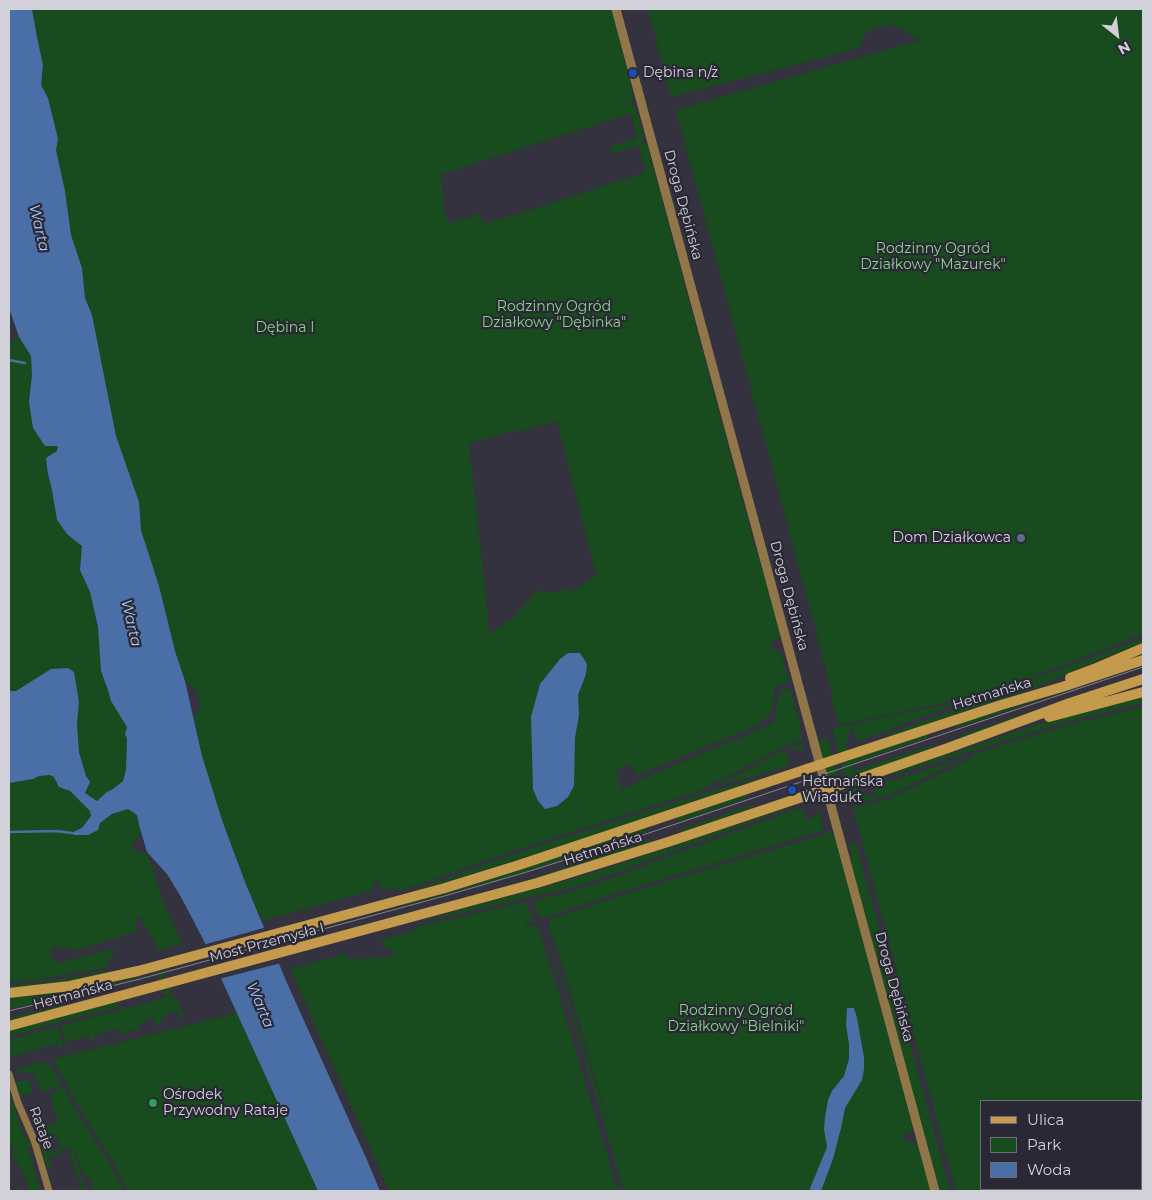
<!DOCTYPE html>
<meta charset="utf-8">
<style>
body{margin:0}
#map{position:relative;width:1152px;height:1200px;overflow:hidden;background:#34323e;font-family:Montserrat,sans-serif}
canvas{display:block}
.frame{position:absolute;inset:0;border:10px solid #d2d1d9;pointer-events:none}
.legend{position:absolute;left:980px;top:1100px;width:162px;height:90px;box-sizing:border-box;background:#2a2834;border:1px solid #6d6c76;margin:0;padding:6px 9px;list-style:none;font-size:15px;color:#d2d1d9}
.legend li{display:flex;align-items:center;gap:10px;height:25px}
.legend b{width:25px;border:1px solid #6d6c76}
.north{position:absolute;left:1092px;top:10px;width:50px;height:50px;-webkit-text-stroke:4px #2a2834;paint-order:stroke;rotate:151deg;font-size:14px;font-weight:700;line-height:20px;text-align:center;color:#d2d1d9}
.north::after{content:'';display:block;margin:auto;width:18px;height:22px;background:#d2d1d9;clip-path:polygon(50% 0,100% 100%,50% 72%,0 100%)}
</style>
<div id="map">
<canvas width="1152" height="1200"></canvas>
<div class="frame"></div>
<ul class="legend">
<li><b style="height:6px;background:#c49a4d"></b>Ulica</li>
<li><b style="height:14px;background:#184b1d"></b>Park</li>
<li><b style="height:14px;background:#4a6fa7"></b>Woda</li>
</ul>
<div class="north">N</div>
</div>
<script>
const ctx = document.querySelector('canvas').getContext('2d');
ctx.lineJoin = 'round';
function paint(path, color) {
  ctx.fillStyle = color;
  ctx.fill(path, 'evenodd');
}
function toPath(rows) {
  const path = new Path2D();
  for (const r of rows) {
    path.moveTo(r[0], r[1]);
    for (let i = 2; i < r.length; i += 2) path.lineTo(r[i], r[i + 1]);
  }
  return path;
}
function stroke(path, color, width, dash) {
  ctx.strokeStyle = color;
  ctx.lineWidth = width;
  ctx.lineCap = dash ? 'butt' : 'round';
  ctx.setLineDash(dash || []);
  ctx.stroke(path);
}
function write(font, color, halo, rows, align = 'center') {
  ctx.font = font + ' Montserrat,sans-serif';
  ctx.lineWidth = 4.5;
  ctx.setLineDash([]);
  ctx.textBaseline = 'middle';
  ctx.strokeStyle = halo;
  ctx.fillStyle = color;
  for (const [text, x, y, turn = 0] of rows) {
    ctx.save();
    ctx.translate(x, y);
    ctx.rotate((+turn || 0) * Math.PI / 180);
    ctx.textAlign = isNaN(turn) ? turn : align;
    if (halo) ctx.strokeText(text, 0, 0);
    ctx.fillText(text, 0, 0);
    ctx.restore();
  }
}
paint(toPath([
 [32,9,612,9,626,61,625,62,634,97,631,101,633,106,636,107,644,136,642,139,643,143,647,144,756,551,758,553,781,636,771,643,772,650,779,651,781,653,789,682,776,687,775,689,771,712,769,716,759,722,758,725,638,775,636,773,632,764,615,771,622,789,639,782,640,780,770,725,775,720,778,697,780,693,783,690,790,688,799,720,802,739,791,743,697,792,521,848,400,891,398,888,387,889,382,893,379,878,373,886,371,891,262,921,245,882,222,820,202,756,193,717,200,709,199,697,194,688,185,681,175,651,159,586,141,530,139,502,116,436,92,315,85,298,82,268,71,235,65,191,56,150,58,139,48,98,41,85,43,65,37,37],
 [631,113,637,139,610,146,611,153,639,146,645,172,521,213,483,224,480,214,449,223,445,216,441,175],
 [557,421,596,574,572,593,567,587,558,593,538,590,511,619,490,635,469,443,513,431,521,431],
 [648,9,1143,9,1143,634,1054,669,978,696,838,725,828,677,811,612,676,110,920,40,895,25,868,30,860,46,849,51,671,97],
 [19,337,31,356,32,375,29,402,58,446,57,450,48,474,52,490,67,534,82,546,80,569,90,592,98,627,101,671,108,690,111,701,127,727,125,734,127,739,126,770,122,781,107,792,97,801,85,793,90,782,86,776,79,752,77,724,79,702,51,669,16,691,9,691,9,344],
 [1143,638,1143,642,1089,664,1034,688,887,737,886,735],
 [1106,677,1054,695,956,728,957,724],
 [1143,697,1143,703,1069,721,898,774,895,775,892,773,1036,725],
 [959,702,858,742,853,727,848,736,846,746,851,760,852,759,926,734,929,737,852,763,854,771,932,745,932,746,931,750,857,775,855,774,859,788,866,795,876,797,872,784,897,779,966,757,965,758,887,796,852,805,833,733,834,728],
 [1047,706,1048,707,960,738,959,736],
 [1143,707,1143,1191,956,1191,853,808,888,799,965,762,975,754,1070,724],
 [981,1101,1141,1101,1141,1189,981,1189],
 [825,738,828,740,845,803,835,806,817,740],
 [802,744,803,752,794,748,785,750,790,762,788,766,714,787,792,746],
 [782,771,561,846,419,890,419,888,522,851,698,795],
 [50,775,54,777,59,787,70,791,90,810,91,816,82,828,71,833,100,823,112,814,129,809,137,815,141,832,131,847,140,854,147,852,162,899,182,944,159,950,139,916,135,920,137,930,132,933,78,950,51,947,51,958,58,963,116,948,105,968,35,980,9,982,9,783,33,779,39,776],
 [749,793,750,797,749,797,748,795,746,795,746,798,677,822,678,817],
 [752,805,753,805,754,809,682,832,680,830,749,806,750,809,752,809],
 [790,807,791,808,581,885,527,898,427,921,427,920,428,919,536,889,605,869],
 [799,808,802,810,806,820,814,817,819,811,824,830,617,893,543,918,539,917,534,905,534,901,536,900,566,893,598,883],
 [644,828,648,831,524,872,443,895,394,908,394,907,473,885],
 [829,832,831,832,834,835,913,1127,910,1132,904,1135,905,1142,912,1142,917,1146,918,1145,931,1191,624,1191,552,950,549,937,617,1154,558,949,550,932,549,920,618,896,825,834,825,838,826,839,826,833],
 [651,839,651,842,593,862,472,896,530,879],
 [856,843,950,1191,939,1191,852,870,850,845],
 [521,903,526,903,527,905,533,918,532,921,525,924,526,927,533,925,536,926,542,939,618,1191,389,1191,374,1156,290,969,345,954,350,959,354,959,394,957,394,952,383,946,382,941,383,939,411,932,416,927,429,924],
 [154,957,172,992,171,994,164,996],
 [110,971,110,973,70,982,9,989,9,986,36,983],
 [140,976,140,977,85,991,86,988],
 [55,993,58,995,59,998,9,1009,9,998],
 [172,996,175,998,185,1018,181,1019,178,1011,165,1015,159,1025,156,1025,154,1019,139,1023,140,1029,119,1034,117,1029,94,1035,95,1040,91,1041,89,1036,69,1041,70,1046,67,1044,62,1028,63,1025],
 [117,1002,118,1007,9,1036,9,1031],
 [61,1006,61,1007,9,1022,9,1018],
 [237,1013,318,1191,128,1191,114,1164,73,1097,68,1085,53,1061,53,1059],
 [57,1027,59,1028,63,1045,62,1048,60,1049,58,1044,9,1057,9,1040],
 [41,1062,48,1064,62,1084,53,1089,41,1091,36,1078,34,1075,28,1072,20,1073,17,1071,19,1068],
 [27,1080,30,1082,33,1093,20,1096,17,1095,15,1085,17,1082],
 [64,1086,69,1099,111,1166,124,1191,92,1191,91,1181,82,1171,76,1151,74,1150,85,1191,82,1191,68,1147,62,1149,63,1153,48,1157,50,1164,52,1165,50,1168,47,1167,40,1144,41,1140,45,1139,51,1142,54,1151,61,1149,57,1138,54,1135,45,1132,36,1134,35,1129,58,1122,50,1095],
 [9,1089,24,1137,33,1145,27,1147,30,1156,34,1157,31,1160,41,1191,27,1191,28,1185,26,1178,11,1153,14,1148,9,1142]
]), '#184b1d');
paint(toPath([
 [9,9,32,9,37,37,43,65,41,85,48,98,58,139,56,150,65,191,71,235,82,268,85,298,92,315,116,436,139,502,141,530,159,586,175,651,185,681,202,756,222,820,245,882,287,983,367,1160,380,1191,318,1191,204,941,181,897,167,874,147,852,139,825,137,815,128,809,112,814,100,823,98,830,88,835,74,835,71,833,82,828,91,816,90,811,70,791,59,787,54,777,50,775,39,776,33,779,9,783,9,691,16,691,51,669,68,668,74,672,79,702,77,724,79,752,86,776,90,782,85,793,97,801,107,792,113,789,123,781,126,770,127,739,125,734,127,727,111,701,108,690,101,671,98,627,90,592,80,570,82,546,67,534,57,520,52,490,48,474,46,458,57,451,58,446,45,446,33,428,29,402,32,375,31,356,19,337,9,308],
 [568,653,580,653,587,664,586,674,578,695,579,715,575,738,574,786,568,797,557,806,545,809,538,801,533,789,531,717,540,684,560,659],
 [847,1008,854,1008,857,1018,864,1057,864,1069,862,1080,845,1108,841,1128,833,1159,821,1191,809,1191,827,1147,824,1129,825,1117,828,1100,832,1091,844,1076,849,1059,849,1044,846,1025]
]), '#4a6fa7');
paint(toPath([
 [267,927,281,963,219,979,203,945]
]), '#34323e');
stroke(toPath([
 [9,360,25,363],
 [9,832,56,831,72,833]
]), '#4a6fa7', 2.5);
stroke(toPath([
 [9,1074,18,1103,34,1140,49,1191]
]), '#907648', 7);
stroke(toPath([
 [616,9,935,1191]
]), '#907648', 9);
stroke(toPath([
 [1070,678,1094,669,1143,648],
 [1049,717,1143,692],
 [849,755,1001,705,1062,687,1143,660],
 [856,780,948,748,1070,703,1143,679],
 [9,993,70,986,138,971,445,888,519,865,807,769],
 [9,1026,537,883,668,842,814,793]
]), '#c49a4d', 10);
stroke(toPath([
 [9,1011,140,979,448,895,530,871,628,840,1143,667]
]), '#84828c', 1);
stroke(toPath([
 [807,769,849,755],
 [814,793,856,780]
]), '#c49a4d', 10);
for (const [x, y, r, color] of [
 [633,73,5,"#1a4fb4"],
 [1021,538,5,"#5c6f8a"],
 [792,790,5,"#1a4fb4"],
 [153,1103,5,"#2e9e5b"]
]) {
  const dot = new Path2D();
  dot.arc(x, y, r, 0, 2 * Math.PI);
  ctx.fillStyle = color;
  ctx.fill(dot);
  stroke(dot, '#2a2834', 2);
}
write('14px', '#d2d1d9', '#2a2834', [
 ["Dębina n/ż",643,73],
 ["Dom Działkowca",1011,538,"right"],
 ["Hetmańska",802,782],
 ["Wiadukt",802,798],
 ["Ośrodek",163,1095],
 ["Przywodny Rataje",163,1111]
], 'left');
write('14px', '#d2d1d9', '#2a2834', [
 ["Droga Dębińska",683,205,75],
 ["Droga Dębińska",789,596,75],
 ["Hetmańska",992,694,-17],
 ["Hetmańska",603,849,-18],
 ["Most Przemysła I",267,943,-15],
 ["Droga Dębińska",894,987,75],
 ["Hetmańska",73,995,-15],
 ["Rataje",41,1128,69]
]);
write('14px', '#88d48a', '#2a2834', [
 ["Rodzinny Ogród",933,249],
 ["Działkowy \"Mazurek\"",933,265],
 ["Rodzinny Ogród",554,307],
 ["Działkowy \"Dębinka\"",554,323],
 ["Dębina I",285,328],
 ["Rodzinny Ogród",736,1011],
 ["Działkowy \"Bielniki\"",736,1027]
]);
write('italic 15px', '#aac9fa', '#2a2834', [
 ["Warta",39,228,77],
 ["Warta",131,623,77],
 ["Warta",260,1005,67]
]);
</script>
